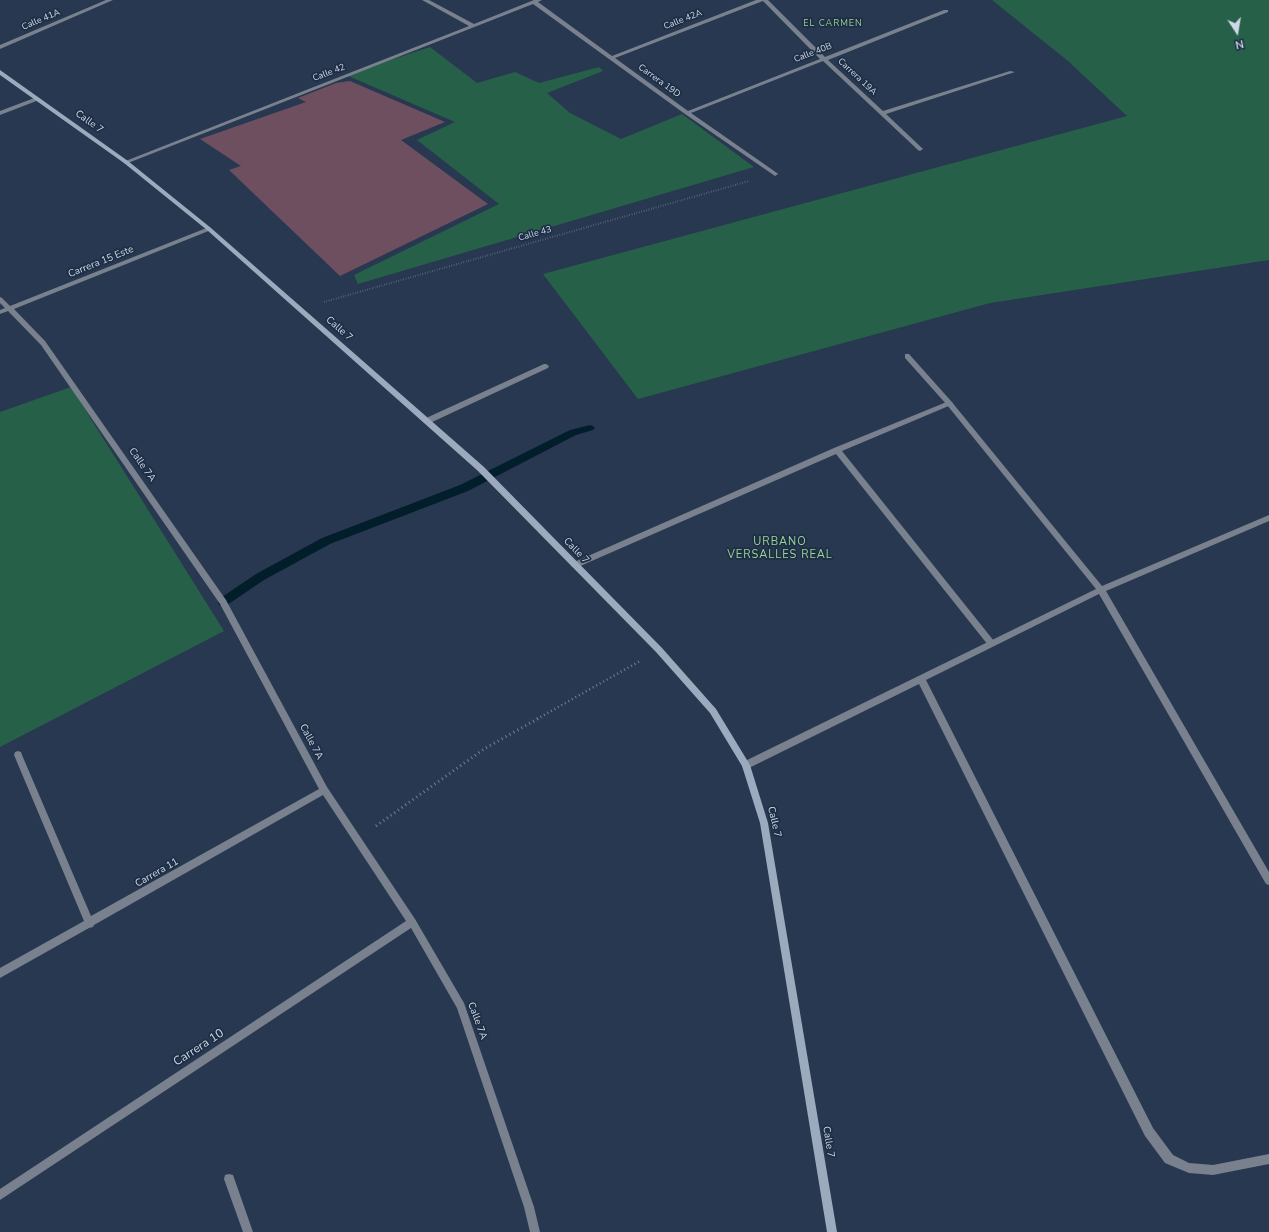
<!DOCTYPE html>
<style>
body{margin:0}
#map{position:relative;width:1269px;height:1232px;overflow:hidden;background:#283850;font-family:"Nunito Sans",sans-serif}
canvas{display:block}
.north{position:absolute;left:1217px;top:12px;width:40px;height:40px;-webkit-text-stroke:3px #1e2e45;paint-order:stroke;rotate:168deg;font-size:11px;font-weight:700;line-height:16px;text-align:center;color:#ced8e7}
.north::after{content:'';display:block;margin:auto;width:14px;height:18px;background:#ced8e7;clip-path:polygon(50% 0,100% 100%,50% 72%,0 100%)}
</style>
<div id="map">
<canvas width="1269" height="1232"></canvas>
<div class="north">N</div>
</div>
<script>
const ctx = document.querySelector('canvas').getContext('2d');
ctx.lineJoin = 'round';
function paint(path, color) {
  ctx.fillStyle = color;
  ctx.fill(path, 'evenodd');
}
function toPath(rows) {
  const path = new Path2D();
  for (const r of rows) {
    path.moveTo(r[0], r[1]);
    for (let i = 2; i < r.length; i += 2) path.lineTo(r[i], r[i + 1]);
  }
  return path;
}
function stroke(path, color, width, dash) {
  ctx.strokeStyle = color;
  ctx.lineWidth = width;
  ctx.lineCap = dash ? 'butt' : 'round';
  ctx.setLineDash(dash || []);
  ctx.stroke(path);
}
function write(font, color, halo, rows, align = 'center') {
  ctx.font = font + ' "Nunito Sans",sans-serif';
  ctx.lineWidth = 3.5;
  ctx.setLineDash([]);
  ctx.textBaseline = 'middle';
  ctx.strokeStyle = halo;
  ctx.fillStyle = color;
  for (const [text, x, y, turn = 0] of rows) {
    ctx.save();
    ctx.translate(x, y);
    ctx.rotate((+turn || 0) * Math.PI / 180);
    ctx.textAlign = isNaN(turn) ? turn : align;
    if (halo) ctx.strokeText(text, 0, 0);
    ctx.fillText(text, 0, 0);
    ctx.restore();
  }
}
paint(toPath([
 [992,0,1269,0,1269,260,990,303,638,399,543,274,1127,116,1068,61],
 [430,47,477,83,515,72,539,83,599,67,603,71,547,93,570,113,621,139,682,114,754,167,358,284,354,275,499,204,417,140,455,122,346,75],
 [71,387,224,631,0,747,0,412]
]), '#276049');
paint(toPath([
 [590,425,593,426,595,428,593,430,576,435,468,491,330,544,264,580,227,605,219,605,218,602,219,599,256,574,322,538,460,485,570,430,590,425]
]), '#031e2b');
paint(toPath([
 [350,81,445,122,401,140,488,204,340,276,229,170,241,166,200,139,306,102,298,98,336,83]
]), '#6e4f5f');
stroke(toPath([
 [324,302,749,181]
]), '#738094', 2, [0.5, 2]);
stroke(toPath([
 [537,719,640,661]
]), '#738094', 2.5, [1, 3]);
stroke(toPath([
 [376,826,484,749,539,718]
]), '#738094', 3, [1, 3.5]);
paint(toPath([
 [544,364,546,364,549,366,548,368,430,423,424,423,423,421,424,419,544,364],
 [949,401,953,403,951,405,842,451,994,641,995,643,994,645,988,645,836,454,578,567,572,567,571,565,572,563,834,448,949,401]
]), '#78818d');
paint(toPath([
 [106,0,113,0,0,49,0,45,106,0],
 [422,0,429,0,474,24,534,0,542,0,538,2,612,56,756,0,768,0,825,57,944,10,948,10,948,12,828,60,883,111,1010,71,1015,72,886,114,922,148,923,149,920,151,918,150,823,61,691,113,777,173,778,174,775,176,685,114,533,4,128,163,126,164,123,162,469,26,422,0],
 [763,1,820,59,688,111,615,58,763,1],
 [37,97,40,99,39,100,0,115,0,111,37,97],
 [209,227,211,228,211,230,14,309,45,341,226,600,327,787,415,919,464,1003,534,1207,540,1232,530,1232,524,1207,457,1008,411,928,0,1200,0,1189,406,921,323,795,94,925,93,927,89,928,0,978,0,968,84,921,14,755,15,752,18,751,21,752,22,755,91,916,319,789,220,604,41,345,8,311,0,314,0,310,5,308,0,303,0,297,2,298,10,306,209,227],
 [905,354,909,354,951,401,1102,586,1269,515,1269,521,1106,591,1269,872,1269,885,1266,884,1099,594,926,680,1153,1128,1173,1155,1189,1163,1213,1165,1269,1154,1269,1164,1213,1175,1189,1173,1165,1163,1145,1136,919,684,749,768,746,769,743,768,742,765,743,762,1096,589,947,405,905,358,905,354],
 [229,1174,233,1175,253,1232,243,1232,224,1179,225,1175,229,1174]
]), '#78818d');
paint(toPath([
 [0,70,128,161,211,228,484,467,662,648,716,709,750,765,768,823,837,1232,827,1232,760,823,742,766,710,713,656,652,478,471,207,230,124,163,0,75,0,70]
]), '#9baabd');
write('9px', '#ced8e7', '#1e2e45', [
 ["Calle 41A",41,20,-23],
 ["Calle 42A",683,20,-21],
 ["Calle 40B",813,53,-21],
 ["Calle 42",329,73,-21],
 ["Carrera 19A",857,77,43],
 ["Carrera 19D",659,81,36],
 ["Calle 43",535,234,-16]
]);
ctx.letterSpacing = '1px';
write('9px', '#9cd397', '#1e2e45', [
 ["EL CARMEN",833,24]
]);
ctx.letterSpacing = '0px';
write('10px', '#ced8e7', '#1e2e45', [
 ["Calle 7",89,122,36],
 ["Carrera 15 Este",101,262,-22],
 ["Calle 7",339,329,41],
 ["Calle 7A",142,465,55],
 ["Calle 7",576,551,46],
 ["Calle 7A",311,742,62],
 ["Calle 7",774,822,77],
 ["Carrera 11",157,873,-30],
 ["Calle 7A",477,1021,70],
 ["Calle 7",828,1142,81]
]);
ctx.letterSpacing = '1px';
write('11px', '#9cd397', '#1e2e45', [
 ["URBANO",780,542],
 ["VERSALLES REAL",780,555]
]);
ctx.letterSpacing = '0px';
write('12px', '#ced8e7', '#1e2e45', [
 ["Carrera 10",199,1048,-33]
]);
</script>
